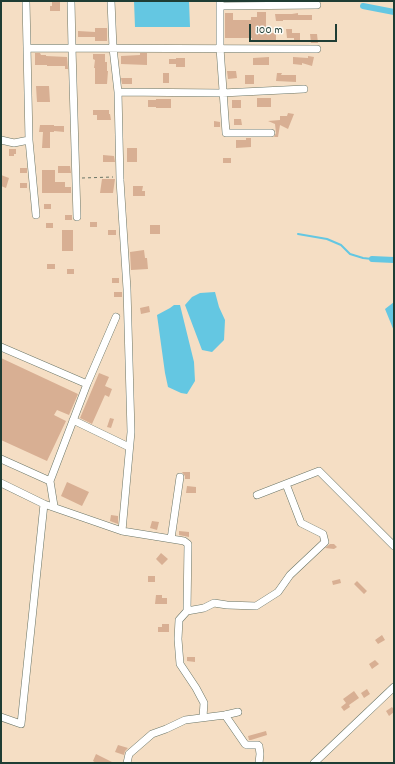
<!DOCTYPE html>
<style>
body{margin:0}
#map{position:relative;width:395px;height:764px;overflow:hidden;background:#f5dec4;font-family:Dekko,sans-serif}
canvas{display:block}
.frame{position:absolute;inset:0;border:2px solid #1f3d34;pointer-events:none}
.scale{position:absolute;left:249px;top:24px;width:88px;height:18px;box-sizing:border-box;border:2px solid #1f3d34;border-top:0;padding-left:5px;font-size:12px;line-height:14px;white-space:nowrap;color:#1f3d34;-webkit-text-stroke:3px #fdfcf7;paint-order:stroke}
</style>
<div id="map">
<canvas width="395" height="764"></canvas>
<div class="frame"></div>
<div class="scale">100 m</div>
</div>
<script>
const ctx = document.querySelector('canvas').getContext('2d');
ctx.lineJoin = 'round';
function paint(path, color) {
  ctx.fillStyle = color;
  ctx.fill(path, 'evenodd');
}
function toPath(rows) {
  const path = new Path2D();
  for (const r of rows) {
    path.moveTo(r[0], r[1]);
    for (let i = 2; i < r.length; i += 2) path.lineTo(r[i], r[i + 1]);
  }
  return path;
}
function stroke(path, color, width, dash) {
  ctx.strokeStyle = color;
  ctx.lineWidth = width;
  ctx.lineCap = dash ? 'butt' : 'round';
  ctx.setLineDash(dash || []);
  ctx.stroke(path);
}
paint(toPath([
 [134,1,189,1,190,27,135,27],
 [215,292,219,307,225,320,224,340,212,352,202,350,185,305,192,297,200,293],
 [394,302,394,331,385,309],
 [174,305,180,305,194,362,195,381,187,394,181,393,168,387,165,373,157,315,170,308]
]), '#64c7e2');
stroke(toPath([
 [298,234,327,239,341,245,350,254,363,258,372,259]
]), '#64c7e2', 2);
stroke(toPath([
 [363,6,394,12],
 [372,259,394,260]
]), '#64c7e2', 6);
paint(toPath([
 [52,1,60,1,60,11,50,11,50,6,52,6],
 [257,12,266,12,266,31,268,31,268,33,276,33,276,41,252,40,252,38,225,38,225,13,233,13,233,20,251,20,251,17,257,17],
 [298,13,298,15,312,15,312,20,283,20,283,21,276,21,275,14,292,14],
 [95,28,107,28,107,41,95,41,95,37,78,37,78,31,95,32],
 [286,29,292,29,292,33,300,33,300,41,294,41,294,38,287,38],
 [310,34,317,34,318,43,311,43],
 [35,53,40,53,41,55,46,55,46,56,67,57,68,69,65,69,65,66,47,66,47,65,35,65],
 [140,53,147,53,147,65,121,64,121,56,140,55],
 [93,54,105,54,105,62,107,62,107,71,108,71,107,84,95,84,95,68,94,68,95,60,93,59],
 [308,56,314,57,312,66,302,63,302,65,293,64,293,57,308,58],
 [269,57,269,65,253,65,253,58],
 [176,58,185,58,185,67,176,67,176,64,169,64,169,59,176,59],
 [227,71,236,71,237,78,228,79],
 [163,73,169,73,169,83,163,83],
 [277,73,282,73,281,75,296,75,296,82,276,81],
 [245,75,254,75,254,84,245,84],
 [121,78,132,78,132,84,122,84],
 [36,86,49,86,50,102,37,102],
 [257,98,271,98,271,107,257,107],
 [156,99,171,99,171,108,156,108,156,107,148,107,148,100,156,100],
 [232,100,241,100,241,108,232,108],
 [93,110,109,110,109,114,110,114,111,120,97,120,97,115,93,115],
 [288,113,294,114,288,129,280,125,278,137,274,137,276,133,275,124,268,121,280,120,280,116,287,116],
 [234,119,241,119,242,125,234,125],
 [214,121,220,122,220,127,214,127],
 [40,125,54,125,54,126,64,126,64,132,54,131,54,132,50,132,50,148,42,148,43,132,39,132],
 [246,138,251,138,251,147,236,148,236,140,246,140],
 [127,148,137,148,137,162,127,162],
 [9,149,16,149,16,154,14,154,14,156,9,156],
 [103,155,114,156,115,162,103,162],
 [223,158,231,158,231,163,223,163],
 [58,166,70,166,71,173,58,173],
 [20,168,27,168,27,173,20,173],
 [42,170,55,170,55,182,65,182,65,187,71,187,71,193,42,193],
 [1,175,9,178,6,188,1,186],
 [102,179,115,179,113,193,100,193],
 [20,183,27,183,27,188,20,188],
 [133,186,143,186,142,191,145,191,145,196,133,196],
 [44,204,51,204,51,209,44,209],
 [65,215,72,215,72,220,65,220],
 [90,222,97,222,97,227,90,227],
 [46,223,53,223,53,228,46,228],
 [150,225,160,225,160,234,150,234],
 [62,230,73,230,73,251,62,251],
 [108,230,116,230,116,235,108,235],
 [144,250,145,258,147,258,148,269,131,270,130,252],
 [47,264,55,264,55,269,47,269],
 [67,269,74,269,74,274,67,274],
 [112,278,119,278,119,283,112,283],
 [114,292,122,292,122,297,114,297],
 [149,306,150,312,141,314,140,308],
 [1,358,78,394,69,415,57,410,54,415,66,421,47,461,1,440],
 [99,373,109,377,105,386,112,389,109,397,105,395,92,424,80,418],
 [110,418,114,419,111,428,107,427],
 [182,472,190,472,190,479,185,479,185,476],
 [67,482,89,492,82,506,61,496],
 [187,486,196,487,196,493,186,493],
 [111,515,118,516,118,524,110,521],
 [152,521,159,522,157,530,150,528],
 [179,531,189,532,189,537,179,535],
 [330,544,334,544,337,547,334,549,325,548],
 [161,553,168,559,162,565,156,559],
 [148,576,155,576,155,582,148,582],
 [340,579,341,583,333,585,332,581],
 [357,581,367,591,364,594,354,584],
 [156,595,162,595,162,598,167,598,167,604,155,604],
 [162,624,169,624,169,632,158,632,158,627,162,627],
 [382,635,385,640,378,644,375,640],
 [187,657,195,657,195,662,187,661],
 [375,660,379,664,372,669,369,664],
 [367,689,370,694,364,698,361,693],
 [354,691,359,698,349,705,350,707,344,711,341,707,346,703,343,699],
 [392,707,394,710,394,712,389,716,386,711],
 [266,731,267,735,251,740,249,740,248,736],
 [118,745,128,748,125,751,124,755,115,752],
 [96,754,114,763,96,763,93,761]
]), '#d8af93');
const minor = toPath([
 [26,1,29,140,36,215],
 [71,1,72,48,77,217],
 [220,1,220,48,226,133,271,133],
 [220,6,317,5],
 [27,48,317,49],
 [118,92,222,93,304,89],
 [1,140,14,143,29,140],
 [1,347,87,384],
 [73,420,129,447],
 [1,459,50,481],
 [1,483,44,504,21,724,1,717],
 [257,495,319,471,394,546],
 [44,504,122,531,131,432,127,289,120,180,118,92,113,48,111,1],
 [54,506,50,481,87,384,116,317],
 [122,531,184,541,188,544,187,611],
 [171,539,180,477],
 [225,715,245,744,247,745,258,745,259,746,260,754,259,763],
 [203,717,204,703,196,688,180,664,178,639,179,620,187,611,204,608,214,603,227,605,256,606,278,592,290,575,325,542,323,534,301,523,286,484],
 [127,763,129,754,152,734,166,729,185,720,225,715,238,712],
 [314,763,394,687]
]);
stroke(minor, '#6a7566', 8);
stroke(toPath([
 [82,178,113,177]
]), '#6a7566', 1, [3, 3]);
stroke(minor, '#fff', 7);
</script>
